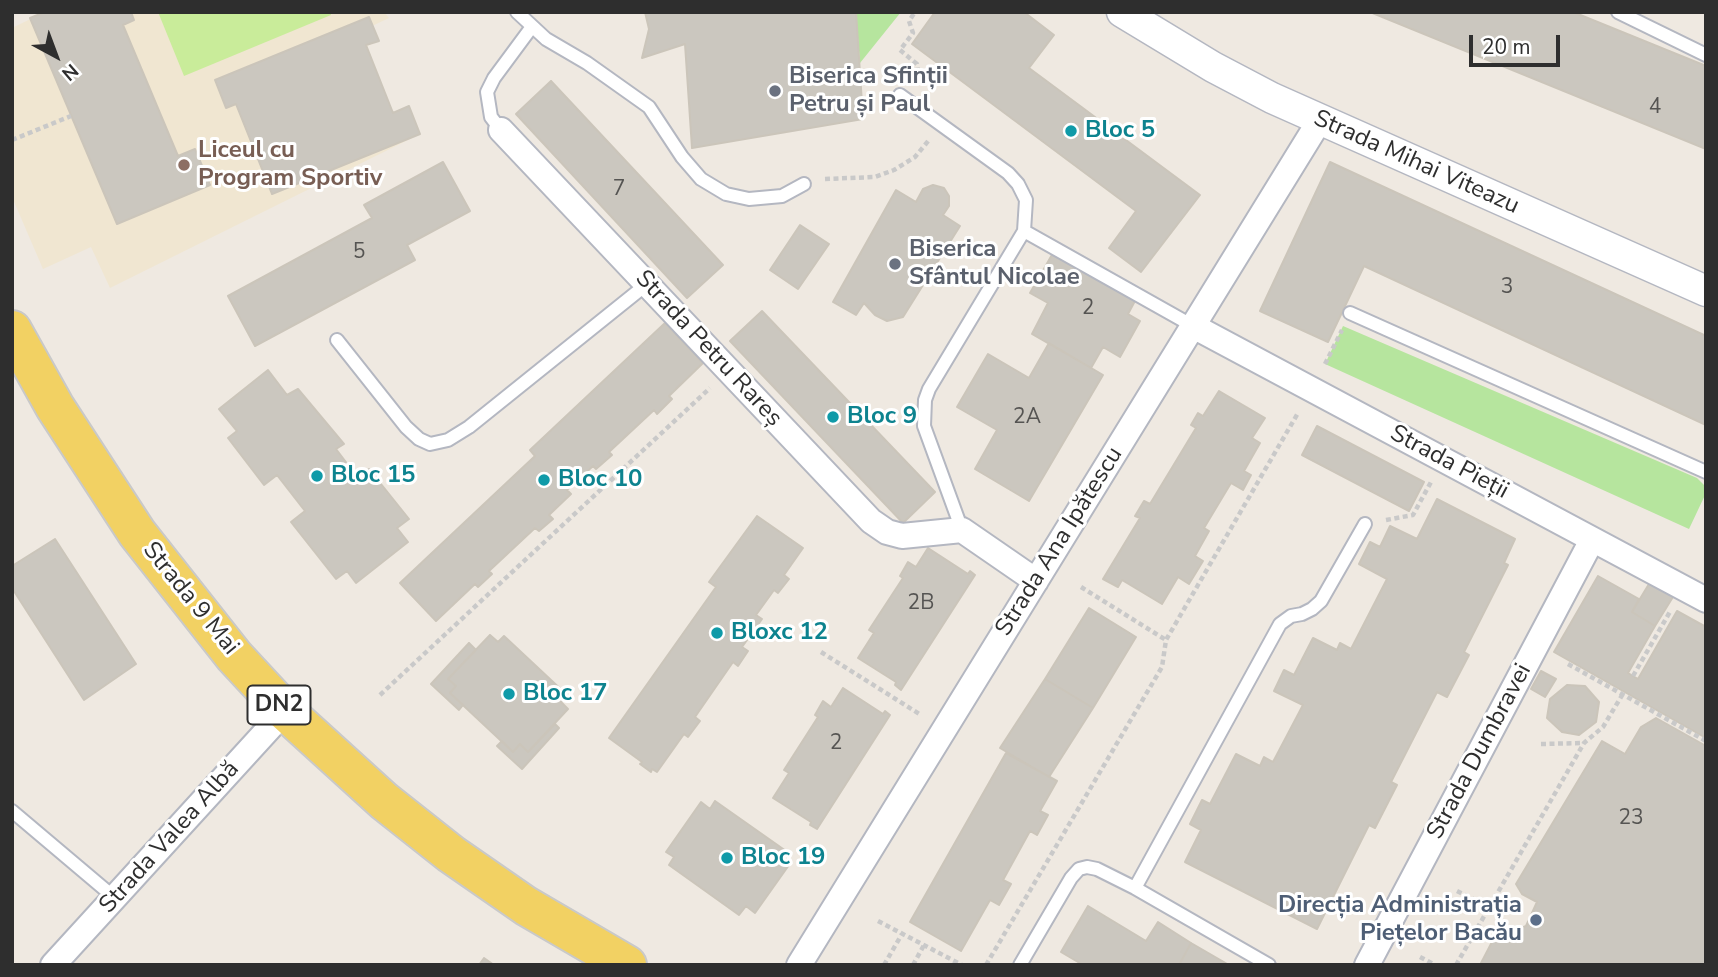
<!DOCTYPE html>
<meta charset="utf-8">
<style>
body{margin:0}
#map{position:relative;width:1718px;height:977px;overflow:hidden;background:#efe9e1;font-family:"Nunito Sans",sans-serif}
canvas{display:block}
.frame{position:absolute;inset:0;border:14px solid #2e2e2e;pointer-events:none}
.north{position:absolute;left:21px;top:21px;width:70px;height:70px;-webkit-text-stroke:5px #fff;paint-order:stroke;rotate:139deg;font-size:19px;font-weight:700;line-height:28px;text-align:center;color:#2e2e2e}
.north::after{content:'';display:block;margin:auto;width:24px;height:32px;background:#2e2e2e;clip-path:polygon(50% 0,100% 100%,50% 72%,0 100%)}
.scale{position:absolute;left:1469px;top:35px;width:91px;height:32px;box-sizing:border-box;border:4px solid #2e2e2e;border-top:0;padding-left:9px;font-size:21px;line-height:24px;white-space:nowrap;color:#2e2e2e;-webkit-text-stroke:5px #fff;paint-order:stroke}
</style>
<div id="map">
<canvas width="1718" height="977"></canvas>
<div class="frame"></div>
<div class="north">N</div>
<div class="scale">20 m</div>
</div>
<script>
const ctx = document.querySelector('canvas').getContext('2d');
ctx.lineJoin = 'round';
function paint(path, color) {
  ctx.fillStyle = color;
  ctx.fill(path, 'evenodd');
}
function toPath(rows) {
  const path = new Path2D();
  for (const r of rows) {
    path.moveTo(r[0], r[1]);
    for (let i = 2; i < r.length; i += 2) path.lineTo(r[i], r[i + 1]);
  }
  return path;
}
function stroke(path, color, width, dash) {
  ctx.strokeStyle = color;
  ctx.lineWidth = width;
  ctx.lineCap = dash ? 'butt' : 'round';
  ctx.setLineDash(dash || []);
  ctx.stroke(path);
}
function write(font, color, halo, rows, align = 'center') {
  ctx.font = font + ' "Nunito Sans",sans-serif';
  ctx.lineWidth = 6;
  ctx.setLineDash([]);
  ctx.textBaseline = 'middle';
  ctx.strokeStyle = halo;
  ctx.fillStyle = color;
  for (const [text, x, y, turn = 0] of rows) {
    ctx.save();
    ctx.translate(x, y);
    ctx.rotate((+turn || 0) * Math.PI / 180);
    ctx.textAlign = isNaN(turn) ? turn : align;
    if (halo) ctx.strokeText(text, 0, 0);
    ctx.fillText(text, 0, 0);
    ctx.restore();
  }
}
paint(toPath([
 [45,12,384,12,389,18,372,26,379,41,367,46,393,112,409,106,420,134,110,288,91,247,43,269,12,197,12,28]
]), '#f0e6d1');
paint(toPath([
 [856,12,901,12,860,63],
 [1343,326,1697,478,1705,486,1706,493,1689,529,1325,364]
]), '#b6e59e');
paint(toPath([
 [158,12,330,12,331,15,184,76]
]), '#c9ec9a');
const building = toPath([
 [45,12,131,12,134,20,123,25,178,156,195,149,210,185,117,224,30,18,45,12],
 [645,12,856,12,863,119,692,148,685,44,642,58,649,29,645,12],
 [935,12,1024,12,1054,35,1029,68,1200,195,1141,272,1109,248,1136,211,912,44,935,12],
 [1370,12,1573,12,1706,66,1706,149,1370,12],
 [369,17,379,41,366,45,393,113,409,106,420,134,272,194,236,104,226,108,215,80,369,17],
 [551,81,723,265,687,298,516,114,551,81],
 [443,162,470,211,407,245,415,260,255,346,228,296,372,218,364,205,443,162],
 [1330,162,1706,336,1706,425,1364,266,1328,342,1260,311,1330,162],
 [933,185,944,188,949,196,949,206,943,215,960,226,903,317,887,321,875,315,864,303,856,315,833,302,896,190,916,202,923,189,933,185],
 [800,225,829,244,798,289,770,270,800,225],
 [1053,253,1136,299,1128,314,1140,321,1120,357,1103,347,1091,368,1032,334,1048,303,1030,293,1053,253],
 [762,311,935,492,903,523,730,341,762,311],
 [665,323,703,363,669,396,672,399,657,414,654,410,609,452,612,455,596,469,593,466,567,490,571,494,549,515,553,519,539,531,535,528,489,571,492,574,478,587,475,584,436,621,400,583,535,456,530,450,665,323],
 [1049,343,1103,375,1029,501,975,469,997,430,957,407,988,354,1029,378,1049,343],
 [268,370,287,395,298,389,344,444,336,449,358,478,369,469,409,519,397,528,408,542,356,583,347,571,336,579,291,522,305,511,277,475,264,485,228,438,237,431,219,409,268,370],
 [1219,391,1265,418,1252,438,1260,443,1244,471,1251,475,1243,490,1231,483,1204,528,1209,531,1195,556,1203,561,1189,584,1178,577,1162,604,1122,580,1118,587,1103,579,1140,518,1135,516,1144,501,1150,504,1196,428,1191,425,1198,413,1203,416,1219,391],
 [1317,426,1424,482,1409,511,1302,455,1317,426],
 [1437,499,1515,539,1504,563,1508,565,1464,652,1469,655,1447,697,1437,692,1391,782,1397,785,1375,828,1369,825,1317,929,1185,862,1201,830,1190,824,1202,800,1210,804,1236,754,1260,766,1264,757,1273,762,1303,705,1274,691,1284,670,1294,675,1313,638,1337,650,1340,643,1351,649,1387,579,1359,564,1370,542,1380,547,1390,526,1417,539,1437,499],
 [757,516,803,548,784,575,789,579,778,593,774,590,756,615,762,619,742,647,748,651,738,666,733,662,695,717,700,721,688,737,684,734,657,772,652,769,651,772,640,764,642,762,609,738,716,587,709,582,757,516],
 [55,539,136,664,84,700,12,588,12,566,55,539],
 [928,548,968,574,970,571,975,575,901,690,895,685,896,682,858,658,874,633,869,630,903,578,900,576,908,562,916,567,928,548],
 [1598,576,1639,599,1632,612,1655,626,1628,673,1638,679,1677,611,1706,627,1706,738,1554,652,1598,576],
 [1652,579,1676,592,1655,626,1632,612,1652,579],
 [1089,608,1136,637,1093,708,1045,679,1089,608],
 [490,635,498,642,504,636,567,695,561,702,568,709,528,752,520,744,513,752,450,693,456,686,448,679,490,635],
 [469,643,476,650,448,679,456,686,450,693,463,705,459,710,431,684,469,643],
 [1541,671,1556,679,1545,697,1531,689,1541,671],
 [1045,679,1093,708,1049,777,1000,748,1045,679],
 [1567,685,1585,686,1599,702,1596,722,1579,735,1562,732,1547,718,1550,699,1567,685],
 [843,688,883,714,885,711,890,715,817,829,810,825,811,822,773,798,789,773,784,770,818,717,815,715,823,701,831,707,843,688],
 [1656,718,1706,746,1706,965,1480,965,1493,940,1526,926,1537,902,1522,894,1516,884,1602,741,1625,754,1641,727,1656,718],
 [555,724,559,728,522,769,497,746,502,741,513,752,520,744,528,752,555,724],
 [1006,753,1057,781,1040,811,1048,815,1037,835,1030,831,1003,880,1011,884,999,905,990,900,961,951,910,922,1006,753],
 [715,801,786,851,780,859,789,865,755,913,746,906,739,915,669,865,674,857,666,852,701,802,710,809,715,801],
 [1088,906,1146,941,1158,922,1191,943,1179,965,1083,965,1061,952,1088,906],
 [1191,943,1229,965,1179,965,1191,943],
 [484,958,494,965,479,965,484,958]
]);
paint(building, '#cbc7bf');
stroke(building, '#cbc5ba', 2);
const service = toPath([
 [517,12,546,39,587,63,649,107,682,157,701,179,726,194,749,199,782,196,804,184],
 [1618,12,1706,55],
 [900,95,1008,173,1018,184,1026,200,1024,231,929,389,925,400,924,426,962,530],
 [501,130,491,117,487,92,494,78,531,28],
 [1024,231,1193,326],
 [1350,313,1706,472],
 [337,340,406,427,419,439,430,444,448,440,469,427,647,284],
 [12,811,115,898],
 [1135,888,1280,624,1291,616,1302,614,1312,609,1321,601,1365,524],
 [1020,965,1071,878,1079,869,1087,867,1097,869,1135,888,1269,965]
]);
const minor = toPath([
 [501,130,871,521,887,532,902,536,962,530,1036,581],
 [1193,326,1706,600],
 [53,965,285,711],
 [799,965,1320,120],
 [1367,965,1592,540]
]);
const tertiary = toPath([
 [1122,12,1213,67,1272,98,1706,291]
]);
const primary = toPath([
 [12,330,55,407,137,533,234,656,285,711,384,801,451,854,526,906,627,965]
]);
stroke(service, '#b4b7c1', 16);
stroke(minor, '#b4b7c1', 28);
stroke(tertiary, '#b4b7c1', 33);
stroke(primary, '#c9c9c9', 42);
stroke(toPath([
 [912,79,918,71,917,64,900,50,913,33,909,21,915,12],
 [12,140,71,116],
 [825,179,875,177,894,170,915,157,929,140],
 [1325,364,1342,330],
 [1386,520,1413,515,1431,482],
 [1081,587,1166,640],
 [821,652,921,715],
 [1568,664,1706,741],
 [1633,676,1671,610],
 [380,695,710,388],
 [1541,744,1583,743],
 [1457,891,1489,907],
 [878,921,962,965],
 [1420,957,1435,965],
 [884,965,902,934],
 [913,965,924,945],
 [986,965,1162,667,1166,640,1298,413],
 [1456,965,1584,743,1603,727,1624,692]
]), '#c9c9c9', 4.5, [5, 3.5]);
stroke(service, '#fff', 12);
stroke(minor, '#fff', 24);
stroke(tertiary, '#fff', 30);
stroke(primary, '#f2d163', 38);
for (const [x, y, r, color] of [
 [775,91,7,"#6b7280"],
 [1071,131,7,"#0f9aa8"],
 [184,165,7,"#8d6e63"],
 [895,264,7,"#6b7280"],
 [833,417,7,"#0f9aa8"],
 [317,476,7,"#0f9aa8"],
 [544,480,7,"#0f9aa8"],
 [717,633,7,"#0f9aa8"],
 [509,694,7,"#0f9aa8"],
 [727,858,7,"#0f9aa8"],
 [1536,920,7,"#5c6f8a"]
]) {
  const dot = new Path2D();
  dot.arc(x, y, r, 0, 2 * Math.PI);
  ctx.fillStyle = color;
  ctx.fill(dot);
  stroke(dot, '#fff', 2.5);
}
write('21px', '#555452', null, [
 ["4",1655,108],
 ["7",619,190],
 ["5",359,253],
 ["3",1507,288],
 ["2",1088,309],
 ["2A",1027,418],
 ["2B",921,604],
 ["2",836,744],
 ["23",1631,819]
]);
for (const [x, y, w] of [
 [279,705,63]
]) {
  const box = new Path2D();
  box.roundRect(x - w / 2, y - 19.5, w, 39, 5);
  ctx.fillStyle = '#fff';
  ctx.fill(box);
  stroke(box, '#2e2e2e', 2);
}
write('bold 23px', '#2e2e2e', null, [
 ["DN2",279,705]
]);
write('bold 24px', '#5b616d', '#fff', [
 ["Biserica Sfinții",789,77],
 ["Petru și Paul",789,105],
 ["Biserica",909,250],
 ["Sfântul Nicolae",909,278]
], 'left');
write('bold 24px', '#0d838f', '#fff', [
 ["Bloc 5",1085,131],
 ["Bloc 9",847,417],
 ["Bloc 15",331,476],
 ["Bloc 10",558,480],
 ["Bloxc 12",731,633],
 ["Bloc 17",523,694],
 ["Bloc 19",741,858]
], 'left');
write('bold 24px', '#785e54', '#fff', [
 ["Liceul cu",198,151],
 ["Program Sportiv",198,179]
], 'left');
write('24px', '#2e2e2e', '#fff', [
 ["Strada Mihai Viteazu",1416,163,24],
 ["Strada Petru Rareș",708,349,47],
 ["Strada Pieții",1449,463,28],
 ["Strada Ana Ipătescu",1060,542,-58],
 ["Strada 9 Mai",190,599,51],
 ["Strada Dumbravei",1480,752,-62],
 ["Strada Valea Albă",170,838,-48]
]);
write('bold 24px', '#4e5e75', '#fff', [
 ["Direcția Administrația",1522,906],
 ["Piețelor Bacău",1522,934]
], 'right');
</script>
